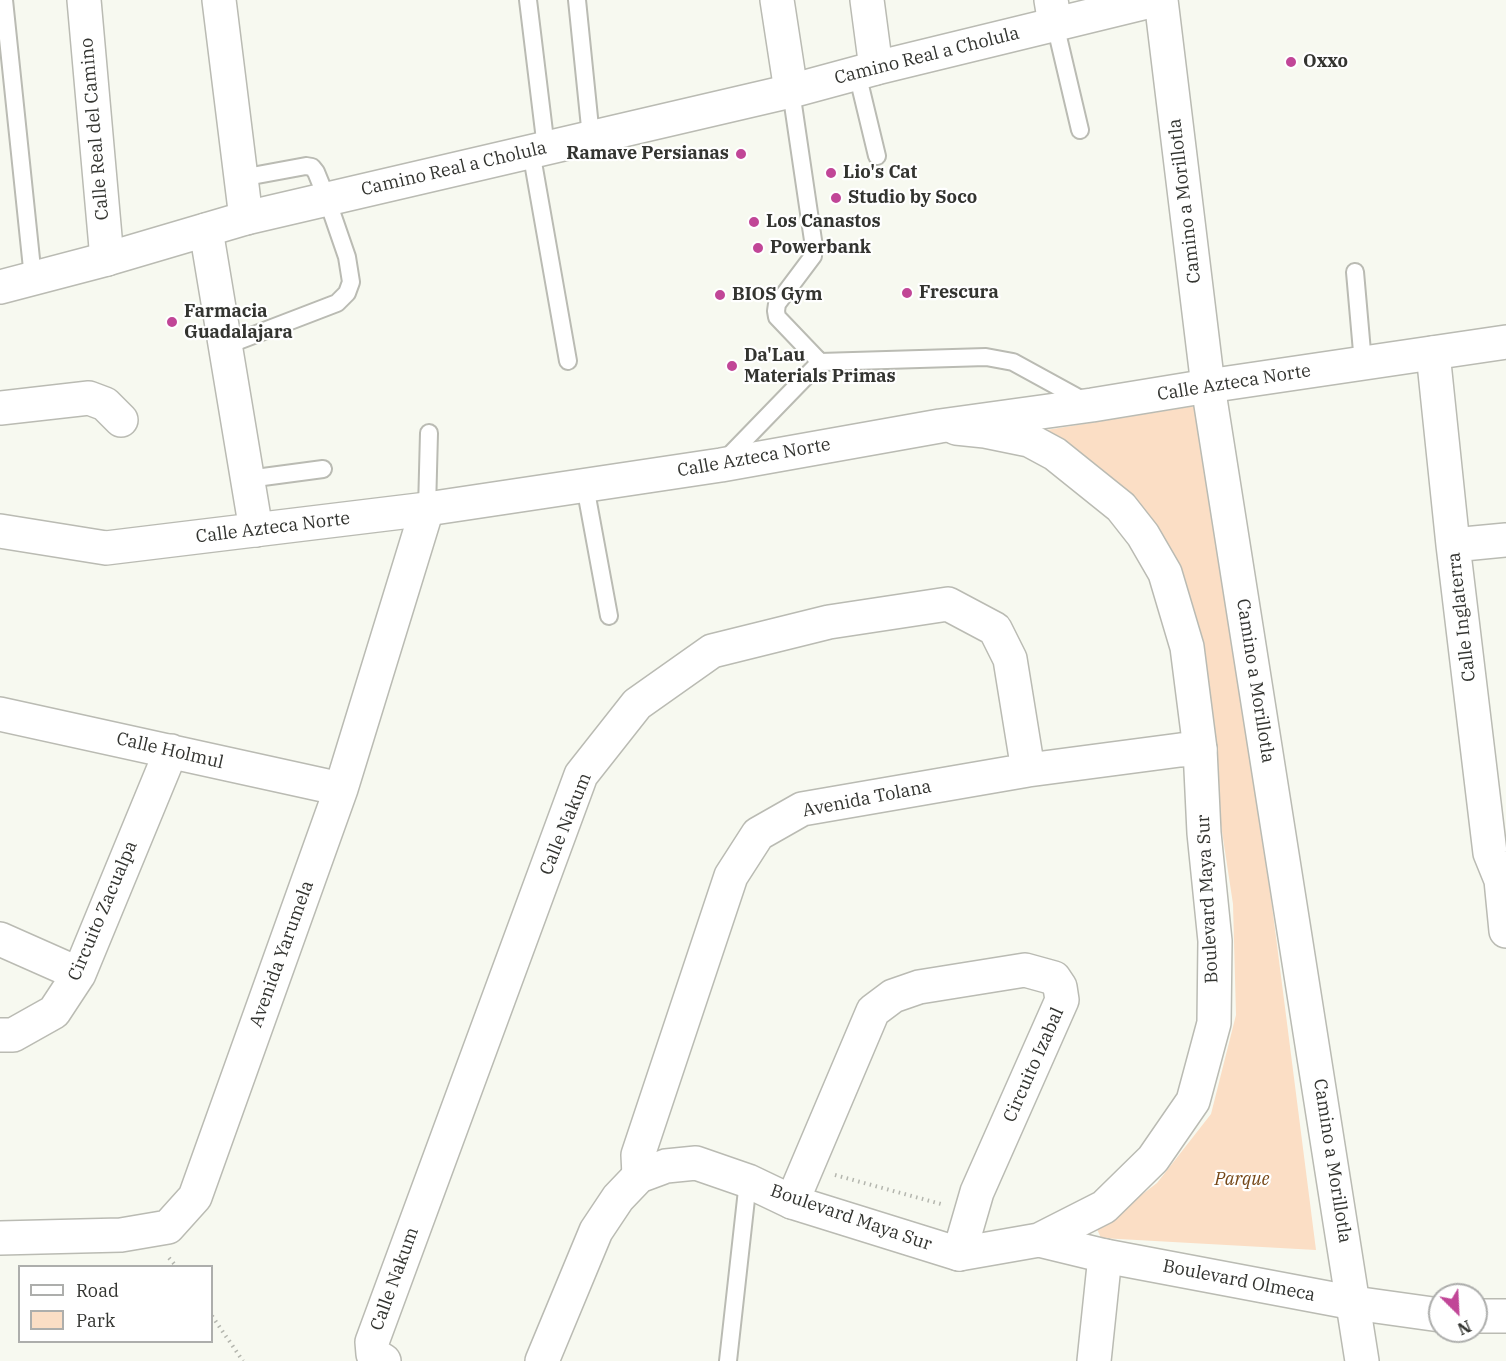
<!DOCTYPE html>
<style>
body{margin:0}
#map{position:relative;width:1506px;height:1361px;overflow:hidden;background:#f7f9f0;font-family:"IBM Plex Serif",serif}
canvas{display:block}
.legend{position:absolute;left:18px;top:1265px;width:195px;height:78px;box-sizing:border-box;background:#fff;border:2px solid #adaeac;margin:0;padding:8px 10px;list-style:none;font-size:18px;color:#333430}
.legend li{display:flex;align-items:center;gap:12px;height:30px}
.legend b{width:30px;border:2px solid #adaeac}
.north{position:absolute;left:1428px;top:1283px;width:60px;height:60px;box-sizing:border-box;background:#fff;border:2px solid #adaeac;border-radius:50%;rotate:156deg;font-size:16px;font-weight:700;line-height:24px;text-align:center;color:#333430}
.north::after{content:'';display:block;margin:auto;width:21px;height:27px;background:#c14697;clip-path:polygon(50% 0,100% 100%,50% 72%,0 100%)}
</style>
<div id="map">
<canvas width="1506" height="1361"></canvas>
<ul class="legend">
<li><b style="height:8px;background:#fff"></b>Road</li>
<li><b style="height:16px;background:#fbdec5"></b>Park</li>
</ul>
<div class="north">N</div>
</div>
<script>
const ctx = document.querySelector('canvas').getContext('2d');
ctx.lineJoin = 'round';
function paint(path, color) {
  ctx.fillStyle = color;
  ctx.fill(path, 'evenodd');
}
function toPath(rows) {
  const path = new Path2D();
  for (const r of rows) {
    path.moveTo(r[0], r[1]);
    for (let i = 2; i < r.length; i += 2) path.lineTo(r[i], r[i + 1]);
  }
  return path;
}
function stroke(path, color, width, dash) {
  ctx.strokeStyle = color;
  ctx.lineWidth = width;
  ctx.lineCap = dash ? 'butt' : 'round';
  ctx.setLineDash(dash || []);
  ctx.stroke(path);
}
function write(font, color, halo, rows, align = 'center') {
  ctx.font = font + ' "IBM Plex Serif",serif';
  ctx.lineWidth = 4.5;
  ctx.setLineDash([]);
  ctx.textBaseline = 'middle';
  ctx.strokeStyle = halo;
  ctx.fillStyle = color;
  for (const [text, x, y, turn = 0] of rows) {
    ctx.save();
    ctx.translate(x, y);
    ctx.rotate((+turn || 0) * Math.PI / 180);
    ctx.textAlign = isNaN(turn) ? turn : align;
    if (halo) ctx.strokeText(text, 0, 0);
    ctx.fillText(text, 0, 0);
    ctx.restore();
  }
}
paint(toPath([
 [1195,406,1271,898,1316,1250,1101,1238,1097,1229,1157,1183,1211,1114,1236,1015,1233,904,1216,792,1172,561,1034,432]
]), '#fbdec5');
const service = toPath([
 [4,0,33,278],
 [528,0,546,148],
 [577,0,591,137],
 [1055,24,1080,130],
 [857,73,877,156],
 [791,91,814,247,813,256,777,304,776,311,777,317,820,362],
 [531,151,568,361],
 [1355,272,1363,363],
 [225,346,337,303,347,293,351,282,347,257,327,199,316,172,312,167,306,166,241,178],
 [725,460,820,362,986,357,1013,362,1086,402],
 [248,479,323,469],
 [585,486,609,616],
 [427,509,429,433],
 [728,1361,748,1181]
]);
const minor = toPath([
 [84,0,107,259],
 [219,0,246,218],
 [777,0,791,91],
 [867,0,876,68],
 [1051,0,1055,24],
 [1161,0,1208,386,1362,1361],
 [206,230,256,530],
 [1433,353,1453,545,1490,853,1501,880,1506,931],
 [0,408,89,398,105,404,121,420],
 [1453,545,1506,540],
 [0,714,341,789],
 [0,939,79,974],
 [0,1035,13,1035,54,1012,79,974,171,751],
 [639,1176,638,1155,731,876,758,834,802,809,1028,770,1180,750,1200,749],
 [792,1202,873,1011,893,996,919,987,1025,970,1054,978,1060,987,1062,1000,977,1192,959,1254],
 [0,1238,121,1235,168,1227,195,1197,341,789,427,509],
 [384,1361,373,1354,372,1342,581,775,637,704,712,651,829,622,948,604,995,629,1010,659,1028,770],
 [1094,1361,1105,1256]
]);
const tertiary = toPath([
 [1039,1240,1105,1256,1354,1303,1440,1315],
 [1476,1316,1506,1316],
 [542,1361,596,1231,618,1198,639,1176,666,1166,696,1163,748,1181,792,1202,959,1254,1039,1240,1104,1207,1153,1159,1193,1101,1214,1023,1215,941,1204,833,1200,749,1187,647,1165,573,1143,535,1121,507,1055,454,1029,440,985,431,956,428]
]);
const secondary = toPath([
 [0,287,107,259,246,218,791,91,876,68,1155,0],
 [0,531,106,548,427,509,721,465,940,426,1092,405,1208,386,1506,342]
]);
stroke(service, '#babbb3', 20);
stroke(minor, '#babbb3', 36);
stroke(tertiary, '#babbb3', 36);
stroke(secondary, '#babbb3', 36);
stroke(toPath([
 [835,1175,941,1204],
 [169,1258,176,1266],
 [212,1316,243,1361]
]), '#b4b6ae', 4, [1.5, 4.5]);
stroke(service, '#fff', 16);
stroke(minor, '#fff', 33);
stroke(tertiary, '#fff', 33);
stroke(secondary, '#fff', 33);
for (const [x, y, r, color] of [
 [1291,62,6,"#c14697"],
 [741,154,6,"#c14697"],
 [831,173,6,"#c14697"],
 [836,198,6,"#c14697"],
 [754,222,6,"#c14697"],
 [758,248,6,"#c14697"],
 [907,293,6,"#c14697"],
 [720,295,6,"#c14697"],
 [172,322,6,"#c14697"],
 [732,366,6,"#c14697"]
]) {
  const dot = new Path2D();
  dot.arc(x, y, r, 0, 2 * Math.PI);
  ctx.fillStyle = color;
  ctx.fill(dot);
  stroke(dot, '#fff', 2);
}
write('18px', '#333430', '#fff', [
 ["Camino Real a Cholula",927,56,-14],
 ["Calle Real del Camino",95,129,-95],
 ["Camino Real a Cholula",454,169,-13],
 ["Camino a Morillotla",1185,201,-97],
 ["Calle Azteca Norte",1234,383,-9],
 ["Calle Azteca Norte",754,458,-10],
 ["Calle Azteca Norte",273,528,-7],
 ["Calle Inglaterra",1462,617,-97],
 ["Camino a Morillotla",1255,681,81],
 ["Calle Holmul",170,751,13],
 ["Avenida Tolana",867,799,-11],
 ["Calle Nakum",566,824,-68],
 ["Boulevard Maya Sur",1208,899,-93],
 ["Circuito Zacualpa",103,911,-67],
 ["Avenida Yarumela",282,954,-70],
 ["Circuito Izabal",1034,1065,-66],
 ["Camino a Morillotla",1332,1161,81],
 ["Boulevard Maya Sur",851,1218,19],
 ["Calle Nakum",395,1279,-70],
 ["Boulevard Olmeca",1239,1281,11]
]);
write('bold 18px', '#333430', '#fff', [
 ["Oxxo",1303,62],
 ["Ramave Persianas",729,154,"right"],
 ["Lio's Cat",843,173],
 ["Studio by Soco",848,198],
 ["Los Canastos",766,222],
 ["Powerbank",770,248],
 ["Frescura",919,293],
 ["BIOS Gym",732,295],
 ["Farmacia",184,312],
 ["Guadalajara",184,333],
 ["Da'Lau",744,356],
 ["Materials Primas",744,377]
], 'left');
write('italic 18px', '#754717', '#fff', [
 ["Parque",1242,1180]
]);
</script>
